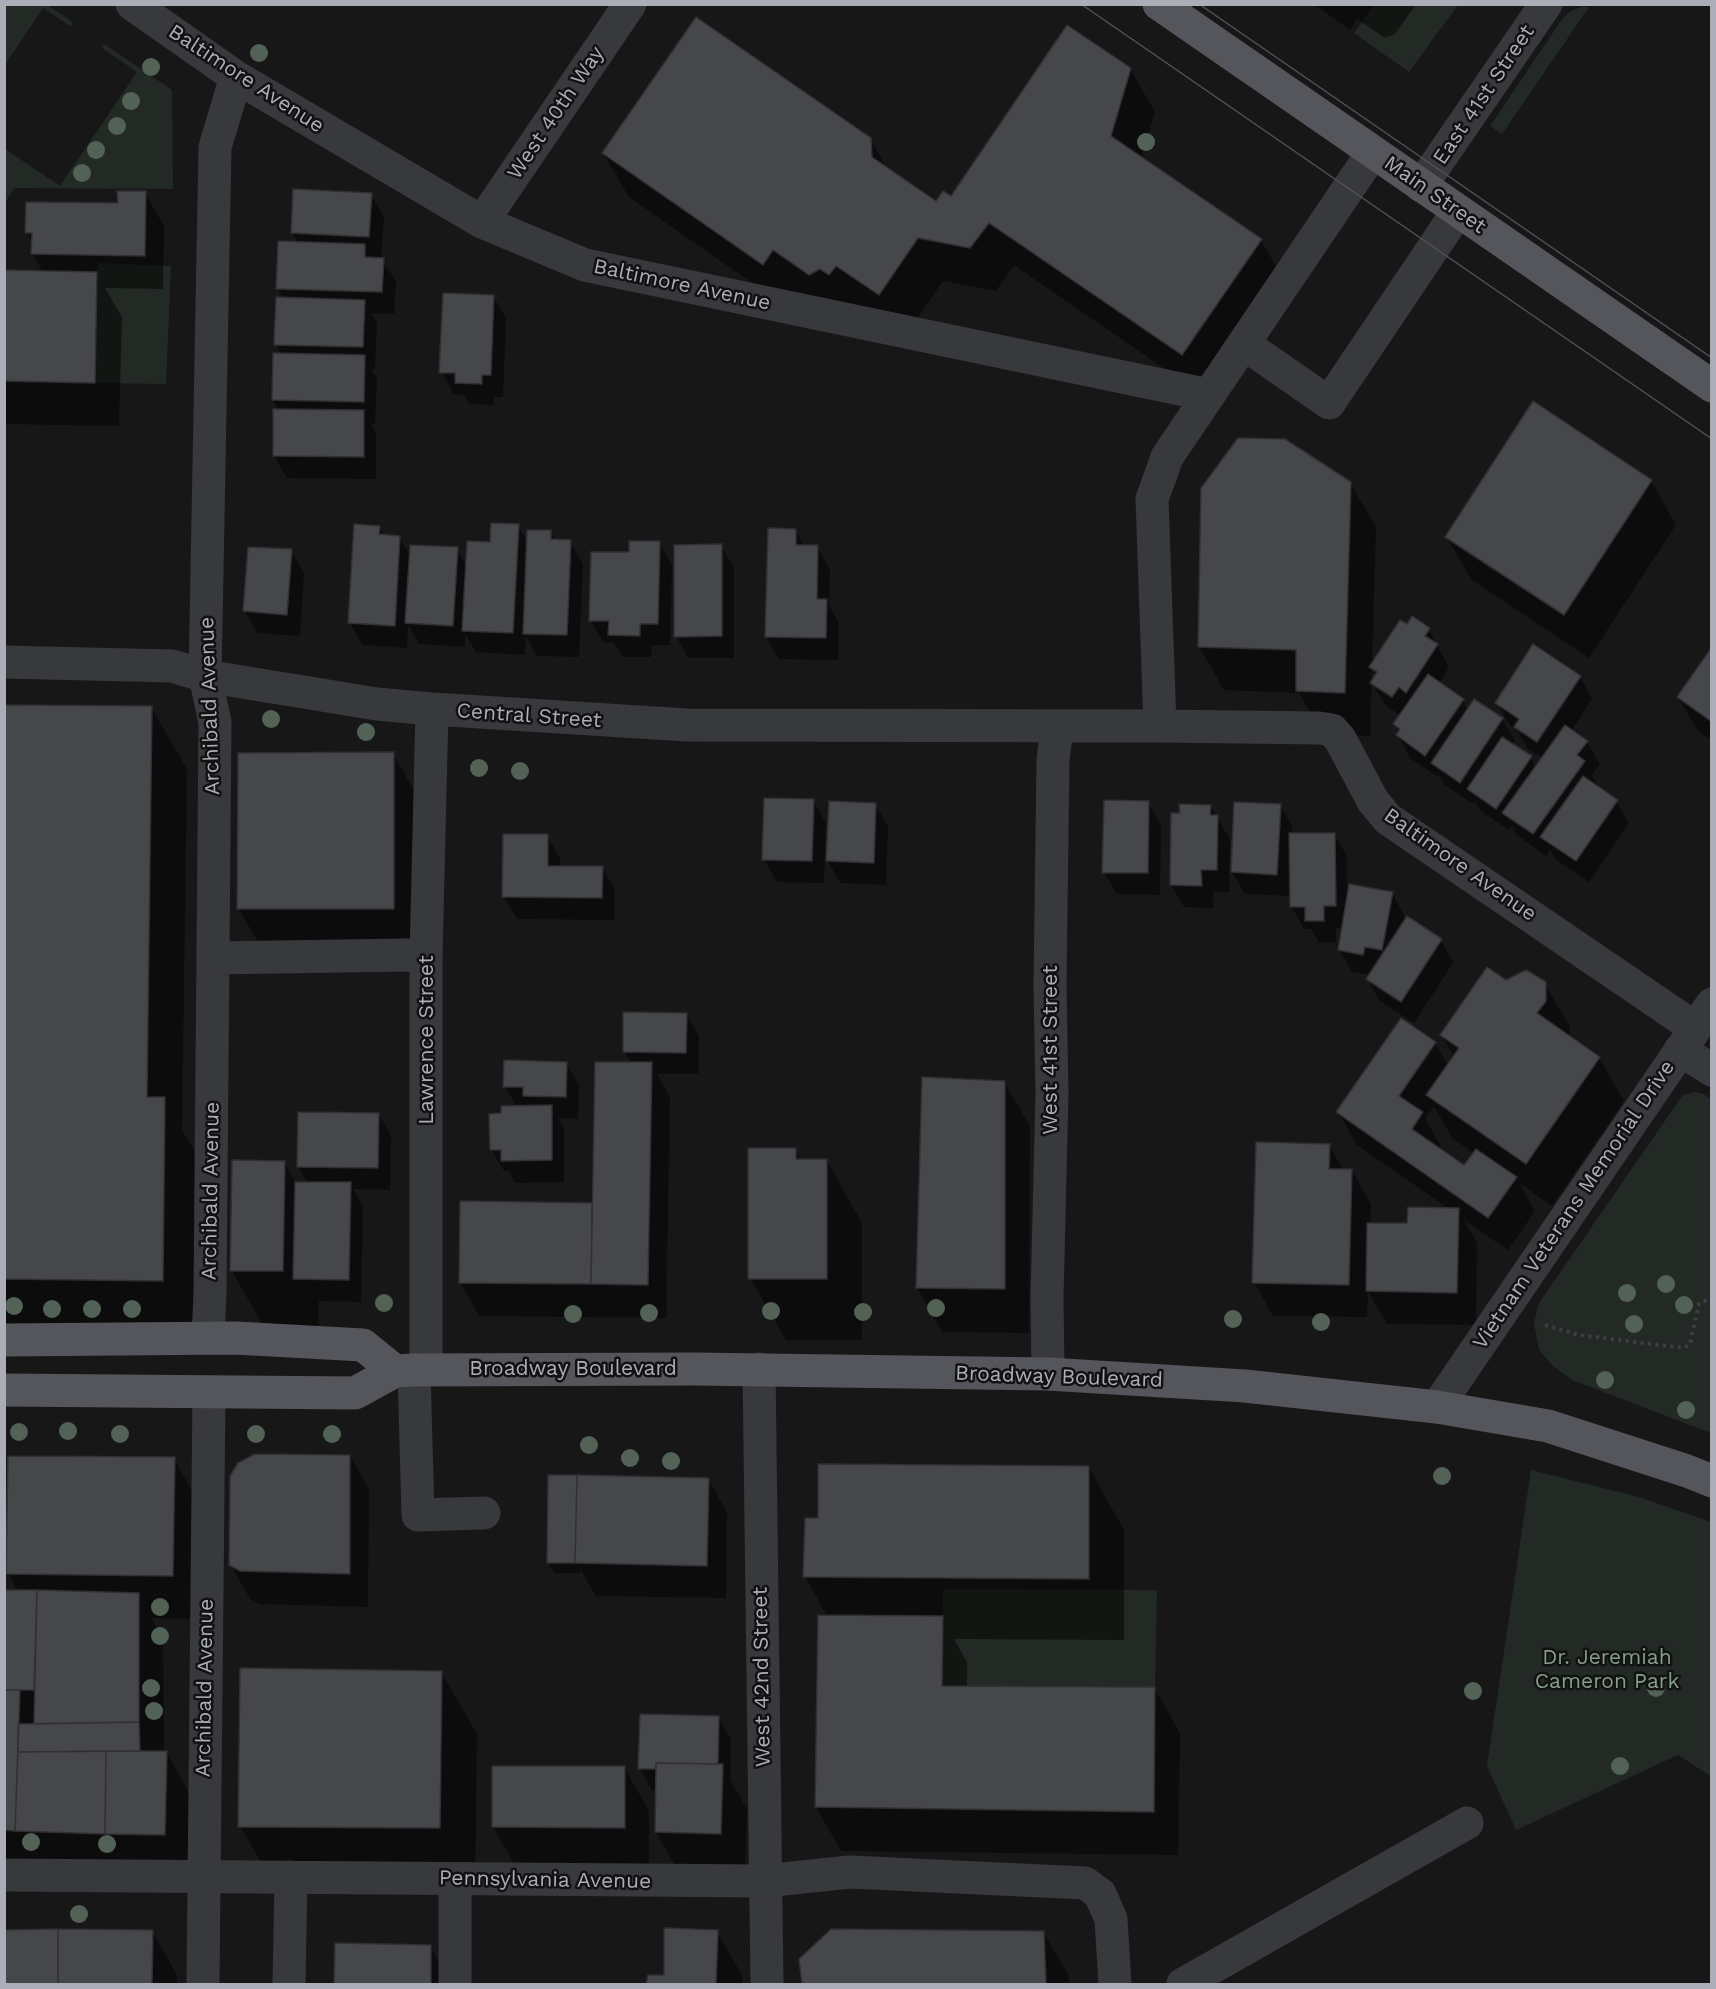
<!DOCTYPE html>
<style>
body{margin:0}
#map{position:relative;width:1716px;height:1989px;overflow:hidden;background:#171718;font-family:"Work Sans",sans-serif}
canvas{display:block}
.frame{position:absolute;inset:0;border:6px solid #abadb7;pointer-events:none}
</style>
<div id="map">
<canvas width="1716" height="1989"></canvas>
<div class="frame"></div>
</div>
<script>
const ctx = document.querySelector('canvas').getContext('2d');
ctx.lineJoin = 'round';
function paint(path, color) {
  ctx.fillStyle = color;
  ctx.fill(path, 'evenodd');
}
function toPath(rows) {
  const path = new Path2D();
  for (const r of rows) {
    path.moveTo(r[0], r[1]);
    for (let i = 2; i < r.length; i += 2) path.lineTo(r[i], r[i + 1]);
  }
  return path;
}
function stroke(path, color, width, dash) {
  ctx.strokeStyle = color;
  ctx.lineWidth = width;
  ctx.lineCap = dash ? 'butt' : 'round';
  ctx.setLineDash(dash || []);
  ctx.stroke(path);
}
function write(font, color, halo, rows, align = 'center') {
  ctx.font = font + ' "Work Sans",sans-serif';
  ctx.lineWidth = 5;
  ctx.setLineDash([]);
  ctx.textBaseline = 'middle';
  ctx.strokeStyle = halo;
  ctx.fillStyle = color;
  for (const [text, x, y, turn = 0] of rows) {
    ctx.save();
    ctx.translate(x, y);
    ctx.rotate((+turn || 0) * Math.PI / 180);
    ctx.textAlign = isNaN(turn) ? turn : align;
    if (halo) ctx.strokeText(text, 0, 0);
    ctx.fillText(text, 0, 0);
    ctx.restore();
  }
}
paint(toPath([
 [5,4,47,5,73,22,70,26,43,8,5,65],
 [1374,5,1374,4,1458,5,1409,72,1354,33],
 [1581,7,1589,7,1502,134,1490,126,1563,18,1571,11],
 [104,44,172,90,173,189,14,188,5,203,5,149,60,186,137,72,102,48],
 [98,263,171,266,166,384,95,383],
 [1695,1092,1704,1094,1711,1099,1711,1433,1572,1380,1552,1365,1539,1350,1534,1323,1539,1303,1680,1099,1683,1095],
 [1531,1470,1639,1497,1711,1522,1712,1777,1678,1755,1516,1830,1487,1766],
 [943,1589,1157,1590,1155,1687,942,1686]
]), '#232a25');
paint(toPath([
 [1314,4,1416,4,1395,34,1385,38,1357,19,1350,30],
 [1130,69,1155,112,1141,159,1261,240,1286,284,1207,398,1014,265,996,291,943,281,904,338,835,317,799,292,788,308,629,197,603,153,870,139,888,170,937,203,951,198],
 [295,191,371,195,384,217,381,259,396,281,394,314,371,313,377,323,375,369,371,369,377,379,375,424,371,424,376,434,376,479,287,478,274,456,279,411,273,400,281,355,276,344,284,299,278,289,298,243,292,233],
 [145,193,164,226,163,289,105,288,122,317,119,426,4,424,4,272,43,273,33,254,33,243,27,233,119,205],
 [493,296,506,318,503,397,494,397,494,405,470,404,464,395,454,394,441,372],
 [1651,481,1676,525,1589,658,1472,580,1446,537],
 [1350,483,1376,527,1372,666,1412,618,1429,630,1449,667,1439,684,1463,700,1468,710,1502,719,1515,741,1512,745,1531,758,1536,767,1543,758,1528,749,1517,730,1510,725,1497,703,1580,677,1592,699,1572,730,1587,742,1600,764,1592,775,1597,784,1595,786,1616,801,1629,823,1589,882,1555,859,1550,850,1546,856,1517,835,1512,826,1509,830,1481,811,1475,801,1473,804,1445,785,1439,775,1438,777,1410,758,1398,735,1400,733,1395,724,1401,716,1385,705,1372,683,1376,676,1372,668,1370,736,1323,734,1299,693,1224,690,1199,646],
 [518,526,528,543,550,532,556,541,570,542,583,564,579,657,537,656,526,636,525,655,476,652,465,634,465,647,419,644,408,625,407,648,362,645,350,623,379,527,384,536,399,537,411,557,457,549,467,566,492,544],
 [795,530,805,547,817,547,830,569,829,605,839,623,838,660,779,659,766,637],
 [659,543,672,565,670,645,652,645,651,657,623,657,614,643,604,643,591,621],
 [721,546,734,568,734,658,688,658,676,636],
 [291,551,304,573,300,636,257,633,245,611],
 [1712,650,1712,740,1698,731,1678,698],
 [4,706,151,707,187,769,182,1130,200,1160,198,1342,4,1340],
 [393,754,418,797,418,952,264,952,238,908],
 [813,801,826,823,824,883,777,882,764,859],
 [1148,803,1161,825,1160,895,1117,894,1104,872],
 [875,804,888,826,886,885,840,883,828,861],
 [1280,805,1293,828,1292,834,1334,834,1347,856,1347,895,1392,893,1404,915,1403,925,1441,940,1453,963,1414,1023,1380,1001,1367,979,1370,975,1352,972,1339,950,1343,928,1336,928,1336,942,1319,943,1311,929,1304,929,1292,907,1291,896,1245,894,1232,872],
 [1210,806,1230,839,1229,892,1213,892,1213,908,1184,907,1171,885,1173,815],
 [504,835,547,836,560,858,560,868,602,868,615,890,614,920,517,919,504,897],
 [1506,982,1544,983,1570,1027,1570,1038,1599,1058,1624,1101,1552,1206,1519,1183,1535,1211,1508,1250,1464,1220,1477,1243,1476,1325,1387,1324,1368,1292,1367,1317,1273,1316,1254,1282,1329,1145,1344,1171,1352,1171,1371,1204,1370,1224,1409,1225,1449,1209,1357,1145,1338,1112,1435,1043,1448,1066,1454,1057,1442,1035],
 [1434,1106,1453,1139,1474,1153,1464,1167,1439,1149,1441,1146,1425,1119],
 [686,1014,699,1036,698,1074,657,1074,670,1097,666,1318,479,1316,460,1282,461,1202,594,1204,631,1063,624,1052],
 [566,1063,579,1085,578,1119,558,1118,564,1129,564,1182,515,1183,509,1171,504,1171,491,1149,503,1115,517,1107,505,1086],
 [923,1079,1004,1082,1030,1126,1029,1333,942,1332,917,1288],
 [379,1114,391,1136,390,1190,353,1189,363,1206,361,1302,319,1301,318,1333,267,1333,232,1271,284,1162,296,1183,308,1184,298,1167],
 [795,1150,802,1161,827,1161,862,1223,862,1340,786,1340,750,1278],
 [350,1456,369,1489,368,1607,260,1604,250,1599,231,1565],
 [174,1459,199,1502,198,1619,151,1618,163,1638,164,1752,166,1752,191,1796,190,1878,4,1873,4,1591,18,1592,8,1573],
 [1089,1468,1124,1530,1124,1640,954,1639,967,1662,967,1688,1155,1689,1180,1733,1178,1855,841,1851,816,1807,820,1617,828,1617,805,1577,819,1519],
 [708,1479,727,1512,726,1598,596,1596,580,1569,580,1573,554,1573,548,1562],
 [441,1672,477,1734,475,1890,276,1888,240,1826],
 [718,1717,731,1739,730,1780,747,1809,745,1877,681,1876,656,1832,657,1791,652,1791,640,1769],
 [624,1767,649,1811,649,1871,518,1870,493,1827],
 [152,1931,177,1975,177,1984,4,1984,4,1932],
 [717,1932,742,1975,742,1984,648,1984,649,1977,666,1977],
 [1043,1932,1069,1976,1069,1984,803,1984,801,1959],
 [336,1944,430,1946,452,1984,336,1984]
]), '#0007');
const building = toPath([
 [696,17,871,138,872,157,936,201,943,191,951,196,1067,25,1131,68,1111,136,1262,239,1182,355,989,223,970,248,918,238,879,295,836,266,829,275,820,269,809,275,773,250,763,265,602,153,696,17],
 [293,189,372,193,369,237,291,233,293,189],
 [117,191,146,191,145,256,31,254,32,233,25,233,26,202,118,203,117,191],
 [278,241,365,244,365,257,384,258,382,292,276,289,278,241],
 [4,270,97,272,95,383,4,381,4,270],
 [443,293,494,295,491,375,482,375,482,384,455,383,455,373,439,373,443,293],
 [276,297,365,300,363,347,274,345,276,297],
 [273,353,365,355,364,402,272,400,273,353],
 [1533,401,1652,480,1564,615,1445,537,1533,401],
 [273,409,364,410,364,457,273,456,273,409],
 [1238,438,1285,439,1351,482,1345,693,1296,691,1296,650,1198,647,1201,488,1238,438],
 [491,523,519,524,513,633,462,631,467,541,490,542,491,523],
 [354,524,380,526,379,534,400,536,395,626,348,623,354,524],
 [768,528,796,529,796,545,818,545,817,599,827,599,826,638,765,637,768,528],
 [527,530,551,530,551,539,571,540,567,635,523,634,527,530],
 [629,541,660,541,658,624,640,624,640,636,608,635,609,621,589,621,591,552,629,552,629,541],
 [722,544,722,636,674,637,674,545,722,544],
 [410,545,458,547,453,626,405,623,410,545],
 [248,547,292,549,287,615,243,611,248,547],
 [1412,616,1430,628,1425,636,1438,644,1406,693,1399,687,1392,697,1370,683,1377,672,1369,667,1400,620,1407,624,1412,616],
 [1533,644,1581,676,1537,742,1514,727,1519,719,1495,703,1533,644],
 [1712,647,1712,722,1677,697,1712,647],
 [1428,674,1464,699,1425,756,1396,735,1400,729,1393,724,1428,674],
 [1474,699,1503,718,1460,783,1431,763,1474,699],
 [4,705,152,706,147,1097,165,1097,163,1281,4,1279,4,705],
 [1565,725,1588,741,1577,755,1585,761,1533,834,1502,813,1565,725],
 [1502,737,1532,756,1496,809,1467,789,1502,737],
 [394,752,394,909,237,909,238,753,394,752],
 [1583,776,1618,800,1576,861,1540,837,1583,776],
 [764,798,814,799,812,861,762,860,764,798],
 [1104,800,1149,801,1148,873,1102,873,1104,800],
 [829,801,876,803,874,863,826,861,829,801],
 [1234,802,1281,804,1277,875,1231,872,1234,802],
 [1179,804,1211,805,1210,815,1218,815,1217,870,1201,870,1202,886,1170,885,1171,813,1180,813,1179,804],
 [1289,833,1335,833,1336,906,1324,906,1324,921,1305,921,1305,907,1290,907,1289,833],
 [503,834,548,834,548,866,603,866,602,898,502,897,503,834],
 [1349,884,1393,892,1382,950,1365,947,1363,955,1338,950,1349,884],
 [1407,916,1442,939,1401,1002,1366,979,1407,916],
 [1487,967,1506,980,1526,970,1546,982,1546,1001,1537,1013,1600,1057,1526,1164,1426,1095,1459,1048,1440,1035,1487,967],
 [623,1012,687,1013,686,1053,623,1052,623,1012],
 [1401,1018,1436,1042,1399,1096,1423,1112,1412,1129,1464,1165,1476,1149,1517,1177,1488,1218,1336,1112,1401,1018],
 [504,1060,567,1062,566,1097,523,1096,523,1087,503,1087,504,1060],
 [595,1062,652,1062,648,1285,591,1284,595,1062],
 [922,1077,1005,1081,1005,1289,916,1288,922,1077],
 [552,1105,552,1160,501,1161,501,1150,490,1150,489,1114,501,1113,501,1106,552,1105],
 [298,1112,379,1113,378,1168,297,1167,298,1112],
 [1256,1142,1330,1144,1329,1169,1352,1169,1349,1285,1252,1283,1256,1142],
 [748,1148,796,1148,796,1159,827,1159,827,1279,748,1279,748,1148],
 [232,1160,285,1161,283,1271,230,1271,232,1160],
 [295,1182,351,1182,349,1280,293,1279,295,1182],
 [460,1201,592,1203,591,1284,459,1283,460,1201],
 [1408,1207,1459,1208,1457,1293,1366,1291,1367,1223,1407,1223,1408,1207],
 [255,1454,350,1455,350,1574,240,1571,229,1565,230,1476,238,1463,255,1454],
 [8,1456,175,1457,173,1576,6,1574,8,1456],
 [818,1464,1089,1466,1089,1579,803,1577,805,1518,818,1518,818,1464],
 [548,1475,577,1475,575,1563,547,1563,548,1475],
 [577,1475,709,1478,707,1566,575,1563,577,1475],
 [4,1590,37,1590,34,1690,4,1690,4,1590],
 [37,1590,139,1593,139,1722,34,1724,37,1590],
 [818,1615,943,1616,942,1686,1155,1687,1154,1812,815,1807,818,1615],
 [240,1668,442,1671,440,1828,238,1827,240,1668],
 [4,1690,20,1690,15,1831,4,1830,4,1690],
 [640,1714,719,1716,718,1764,656,1763,656,1769,638,1769,640,1714],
 [139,1722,140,1751,18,1752,18,1724,139,1722],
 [106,1751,105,1834,15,1831,18,1752,106,1751],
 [106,1751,167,1751,165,1835,105,1834,106,1751],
 [656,1763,723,1764,721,1834,655,1832,656,1763],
 [492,1766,625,1766,625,1828,492,1827,492,1766],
 [664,1928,718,1930,716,1984,646,1984,648,1975,664,1975,664,1928],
 [58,1929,153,1930,152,1984,58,1984,58,1929],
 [58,1929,58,1984,4,1984,4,1930,58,1929],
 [831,1929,1044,1931,1046,1984,802,1984,799,1959,831,1929],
 [335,1943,431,1945,431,1984,334,1984,335,1943]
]);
paint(building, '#46474b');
stroke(building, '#313134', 1.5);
stroke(toPath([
 [1545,1325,1579,1335,1684,1348,1690,1344,1699,1304,1703,1301,1712,1300]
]), '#3e3f44', 4, [3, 4.5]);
stroke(toPath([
 [132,4,236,77,482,222,585,265,1209,395],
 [1421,186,1546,4],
 [482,222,630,4],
 [1244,344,1329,403,1458,211],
 [4,662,172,666,205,676,377,704,432,709,687,725,1160,726,1319,728,1332,730,1340,739,1373,801,1388,819,1695,1028],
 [1160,726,1152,499,1160,477,1167,457,1373,152],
 [213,958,406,955,426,957],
 [1680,1050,1712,1070],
 [208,1338,210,1294,215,722,205,676,215,147,236,77],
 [759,1369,767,1984],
 [414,1370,418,1515,484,1513],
 [426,1370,426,957,432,709],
 [1048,1374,1047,1298,1052,1093,1050,985,1053,759,1057,727],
 [1437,1407,1712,1004],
 [4,1875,764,1881,850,1872,1085,1883,1100,1894,1111,1919,1115,1984],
 [203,1984,209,1393],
 [289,1984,291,1877],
 [455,1984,455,1879],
 [1183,1984,1467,1823]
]), '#38393d', 33);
stroke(toPath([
 [1159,4,1712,386],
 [4,1340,235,1338,363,1345,395,1371],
 [4,1390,355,1393,395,1371,414,1370,694,1369,1048,1374,1245,1386,1437,1407,1548,1426,1687,1471,1712,1481]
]), '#55565c', 33);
stroke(toPath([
 [1081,4,1712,439],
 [1199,4,1712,358]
]), '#525358', 1.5);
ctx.fillStyle = '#536256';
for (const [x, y] of [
 [259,53],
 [151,67],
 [131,101],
 [117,126],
 [1146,142],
 [96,150],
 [82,173],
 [271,719],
 [366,732],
 [479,768],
 [520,771],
 [1666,1284],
 [1627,1293],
 [384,1303],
 [1684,1305],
 [14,1306],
 [936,1308],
 [52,1309],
 [92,1309],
 [132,1309],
 [771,1311],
 [863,1312],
 [649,1313],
 [573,1314],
 [1233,1319],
 [1321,1322],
 [1634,1324],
 [1605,1380],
 [1686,1410],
 [68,1431],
 [19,1432],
 [120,1434],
 [256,1434],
 [332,1434],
 [589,1445],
 [630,1458],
 [671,1461],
 [1442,1476],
 [160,1607],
 [160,1636],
 [151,1688],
 [1656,1688],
 [1473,1691],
 [154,1711],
 [1620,1766],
 [31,1842],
 [107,1844],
 [79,1914]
]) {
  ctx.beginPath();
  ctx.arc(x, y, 9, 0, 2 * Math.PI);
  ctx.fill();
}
write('21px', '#abadb7', '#121213', [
 ["Baltimore Avenue",246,79,33],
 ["East 41st Street",1484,95,-56],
 ["West 40th Way",556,113,-56],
 ["Main Street",1435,195,35],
 ["Baltimore Avenue",682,285,12],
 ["Archibald Avenue",210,706,-92],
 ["Central Street",529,716,4],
 ["Baltimore Avenue",1460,865,35],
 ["Lawrence Street",427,1040,-90],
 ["West 41st Street",1051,1050,-90],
 ["Archibald Avenue",211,1191,-89],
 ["Vietnam Veterans Memorial Drive",1574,1205,-56],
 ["Broadway Boulevard",573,1369],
 ["Broadway Boulevard",1059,1377,2],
 ["West 42nd Street",762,1677,-91],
 ["Archibald Avenue",205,1688,-89],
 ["Pennsylvania Avenue",545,1880,1]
]);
write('21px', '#849f88', '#121213', [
 ["Dr. Jeremiah",1607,1658],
 ["Cameron Park",1607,1682]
]);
</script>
